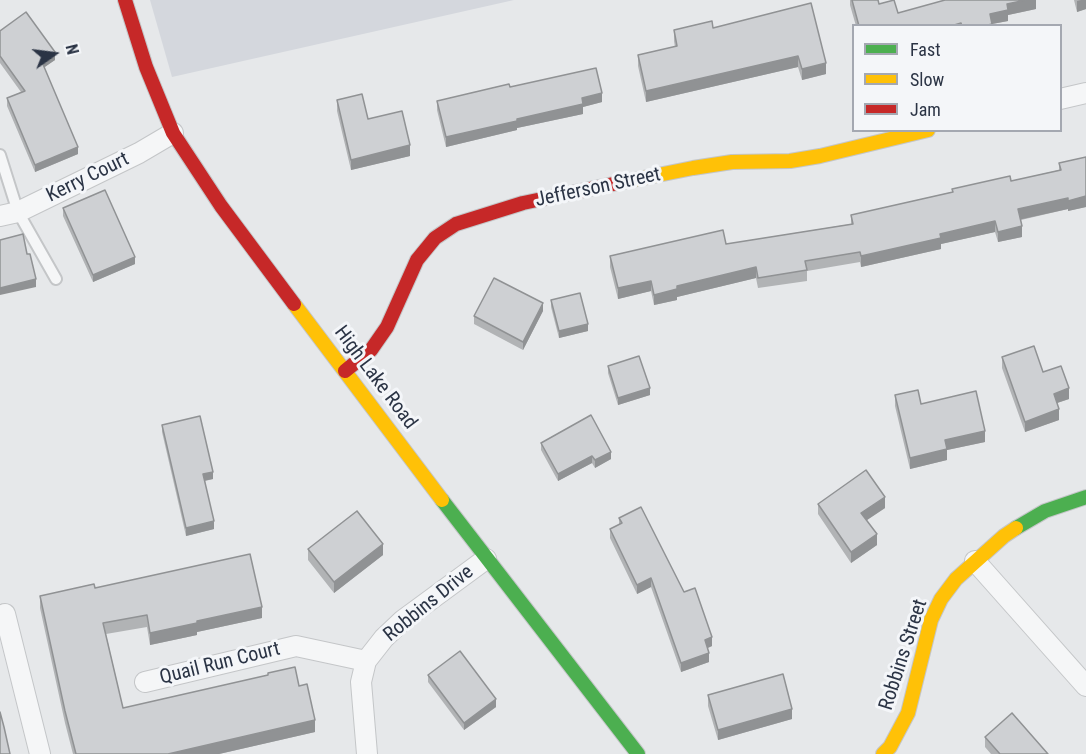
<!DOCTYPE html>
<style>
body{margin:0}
#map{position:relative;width:1086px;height:754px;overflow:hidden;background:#e6e8ea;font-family:"Roboto Condensed",sans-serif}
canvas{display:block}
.legend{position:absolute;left:852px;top:24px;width:210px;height:108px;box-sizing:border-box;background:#f4f6f9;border:2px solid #a4a8b1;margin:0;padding:8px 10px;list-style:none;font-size:18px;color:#2b3445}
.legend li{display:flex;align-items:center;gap:12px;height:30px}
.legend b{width:30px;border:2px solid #a4a8b1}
.north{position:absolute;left:24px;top:24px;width:60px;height:60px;-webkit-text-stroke:4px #f4f6f9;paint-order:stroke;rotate:76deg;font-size:16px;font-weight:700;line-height:24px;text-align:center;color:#2b3445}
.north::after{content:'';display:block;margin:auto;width:21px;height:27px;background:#2b3445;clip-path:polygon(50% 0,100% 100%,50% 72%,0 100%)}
</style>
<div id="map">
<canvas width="1086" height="754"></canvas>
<ul class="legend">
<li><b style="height:8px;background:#4caf50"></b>Fast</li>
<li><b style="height:8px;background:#ffc107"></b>Slow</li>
<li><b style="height:8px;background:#c62828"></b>Jam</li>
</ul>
<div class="north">N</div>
</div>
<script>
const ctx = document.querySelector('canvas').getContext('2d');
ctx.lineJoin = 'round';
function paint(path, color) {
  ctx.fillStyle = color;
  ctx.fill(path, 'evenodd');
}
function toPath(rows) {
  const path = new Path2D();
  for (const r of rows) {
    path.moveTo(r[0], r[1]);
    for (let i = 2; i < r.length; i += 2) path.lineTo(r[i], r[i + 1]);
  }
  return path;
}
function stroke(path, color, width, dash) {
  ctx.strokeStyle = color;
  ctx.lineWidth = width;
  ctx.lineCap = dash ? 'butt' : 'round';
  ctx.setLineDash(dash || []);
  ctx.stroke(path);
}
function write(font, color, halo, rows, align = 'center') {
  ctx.font = font + ' "Roboto Condensed",sans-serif';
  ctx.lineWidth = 6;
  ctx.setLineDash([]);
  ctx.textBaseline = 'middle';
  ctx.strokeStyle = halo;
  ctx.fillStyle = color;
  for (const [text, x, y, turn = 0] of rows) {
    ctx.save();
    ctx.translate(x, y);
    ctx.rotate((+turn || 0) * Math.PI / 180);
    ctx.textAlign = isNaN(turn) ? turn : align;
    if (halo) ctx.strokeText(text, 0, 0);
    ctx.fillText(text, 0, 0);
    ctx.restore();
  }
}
paint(toPath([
 [150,0,514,0,172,77]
]), '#d4d7dd');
const lane = toPath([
 [0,155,18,212,56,279]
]);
const street = toPath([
 [1060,99,1086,93],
 [0,216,18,212,139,153,173,133],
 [975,561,1086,686],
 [5,614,40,754],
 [145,682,296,646,366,661],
 [367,754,361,682,366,661,384,638,403,620,486,559]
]);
const fast = toPath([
 [442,500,638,754],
 [1016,528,1045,511,1086,497]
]);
const slow = toPath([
 [618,183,693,168,732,162,790,161,820,156,928,130],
 [294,304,442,500],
 [883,754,890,747,908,713,931,620,941,599,956,579,1004,536,1016,528]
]);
const jam = toPath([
 [125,0,146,67,173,133,221,206,294,304],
 [345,371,371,350,387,327,417,260,435,238,456,224,523,203,618,183]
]);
stroke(lane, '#c4c6c8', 14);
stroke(street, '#c4c6c8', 22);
stroke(fast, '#c4c6c8', 16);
stroke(slow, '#c4c6c8', 16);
stroke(jam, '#c4c6c8', 16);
stroke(lane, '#f5f6f7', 10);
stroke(street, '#f5f6f7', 20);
stroke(fast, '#4caf50', 14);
stroke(slow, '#ffc107', 14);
stroke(jam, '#c62828', 14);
paint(toPath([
 [850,0,878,0,879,4,898,13,1036,0,1036,9,1008,15,1008,21,992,24,992,26,856,26,850,5],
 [1074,0,1086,0,1086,9,1077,12],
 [811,3,826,74,802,80,798,67,646,102,638,66,638,55,675,47,674,41,674,30,713,28],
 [0,31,55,60,44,67,78,154,35,172,7,106,7,98,21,92,0,63],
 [510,87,602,102,583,107,583,114,517,128,517,130,446,147,437,110,437,101],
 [337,100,368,119,410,156,351,170,337,111],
 [1086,157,1086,207,1068,211,1068,209,1021,220,1022,237,998,242,995,232,941,244,941,249,861,267,860,262,807,271,807,281,758,288,756,278,677,297,677,300,654,305,651,291,618,299,610,267,610,256,726,244,851,224,851,215,952,192,952,189,1011,181,1059,170,1059,163],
 [63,208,135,264,93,282,63,216],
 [551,300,588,331,559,338,551,307],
 [543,311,523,350,474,324,474,316],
 [1002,357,1043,372,1069,399,1057,403,1059,420,1025,432,1002,368],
 [608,366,650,395,618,405,608,373],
 [895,395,921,404,985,442,947,450,947,460,910,469,895,406],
 [162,425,213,479,205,481,214,529,186,536,162,432],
 [541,443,611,459,595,468,592,463,558,481,541,450],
 [818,504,885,508,867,520,877,545,851,563,818,514],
 [619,518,684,592,712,646,708,648,709,662,681,672,651,587,637,594,610,538,610,529,619,525],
 [308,549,383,555,334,593,308,560],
 [95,588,262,618,197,632,197,635,150,645,147,627,106,634,123,708,299,686,315,732,219,754,73,754,65,723,40,608,40,596],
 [428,675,496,707,464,730,428,682],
 [708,695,792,719,718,740,708,706],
 [985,737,1048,754,991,754,985,747]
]), '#b1b3b5');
paint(toPath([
 [1026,0,1036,0,1036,9,1008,15,1008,21,992,24,992,26,984,26,990,14,1007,4],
 [1081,0,1086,0,1086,9,1077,12,1077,1],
 [55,52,55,60,42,69,42,62],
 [798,56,798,67,646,102,646,91],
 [826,63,826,74,802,80,802,69],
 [602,93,602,102,583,107,583,114,517,128,517,130,446,147,446,137,517,119,582,98],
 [410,145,410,156,351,170,351,160],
 [78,147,78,154,35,172,35,165],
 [1086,196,1086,207,1068,211,1068,201],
 [1068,198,1068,209,1018,220,1018,209],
 [995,221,995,232,941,244,941,249,861,267,861,256,940,234],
 [1022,226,1022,237,998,242,998,232],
 [135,257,135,264,93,282,93,275],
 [756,267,756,278,677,297,677,300,654,305,654,295,677,286],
 [36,279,36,287,0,295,0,288],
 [651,281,651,291,618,299,618,288],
 [543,303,543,311,523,350,523,342],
 [588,324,588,331,559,338,559,331],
 [650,388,650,395,618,405,618,398],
 [1069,388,1069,399,1054,404,1054,394],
 [1059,409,1059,420,1025,432,1025,422],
 [985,431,985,442,947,450,947,460,910,469,910,458,945,440],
 [611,452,611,459,595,468,595,460],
 [592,456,592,463,558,481,558,474],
 [213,472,213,479,203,481,203,474],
 [885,497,885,508,861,524,861,513],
 [214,521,214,529,186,536,186,528],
 [877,534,877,545,851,563,851,552],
 [383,544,383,555,334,593,334,582],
 [651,578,651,587,637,594,637,585],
 [262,607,262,618,197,632,197,635,150,645,150,633,197,621],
 [712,637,712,646,705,649,705,640],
 [709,653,709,662,681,672,681,663],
 [496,699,496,707,464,730,464,723],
 [792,709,792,719,718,740,718,730],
 [315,720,315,732,219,754,168,754]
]), '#909294');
const building = toPath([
 [852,0,878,0,879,4,894,0,898,13,945,0,1026,0,1007,4,1008,10,990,14,992,24,984,26,962,26,961,23,951,26,859,26,852,0],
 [811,3,826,63,802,69,798,56,646,91,638,55,677,46,674,30,712,21,713,28,811,3],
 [26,12,55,52,42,62,78,147,35,165,7,98,25,91,0,56,0,31,26,12],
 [596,68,602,93,582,98,583,104,517,119,517,121,446,137,437,101,509,84,510,87,596,68],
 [362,94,368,119,402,111,410,145,351,160,337,100,362,94],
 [1086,157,1086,196,1068,201,1068,198,1018,209,1022,226,998,232,995,221,940,234,941,238,861,256,860,252,805,261,807,270,758,278,756,267,677,286,677,289,654,295,651,281,618,288,610,256,723,230,726,244,853,224,851,215,953,192,952,189,1010,176,1011,181,1061,170,1059,163,1086,157],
 [105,190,135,257,93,275,63,208,105,190],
 [23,234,27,254,30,254,36,279,0,288,0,240,23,234],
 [494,278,543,303,523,342,474,316,494,278],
 [580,293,588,324,559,331,551,300,580,293],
 [1034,346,1043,372,1061,366,1069,388,1054,394,1059,409,1025,422,1002,357,1034,346],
 [639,356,650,388,618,398,608,366,639,356],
 [918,390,921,404,976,391,985,431,945,440,947,449,910,458,895,395,918,390],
 [591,415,611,452,595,460,592,456,558,474,541,443,591,415],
 [200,416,213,472,203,474,214,521,186,528,162,425,200,416],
 [866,470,885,497,861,513,877,534,851,552,818,504,866,470],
 [641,507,684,592,695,588,712,637,705,640,709,653,681,663,651,578,637,585,610,529,622,523,619,518,641,507],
 [357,511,383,544,334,582,308,549,357,511],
 [250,554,262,607,197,621,197,623,150,633,147,615,103,623,123,708,268,675,268,673,295,667,299,686,307,684,315,720,168,754,76,754,65,711,40,596,94,584,95,588,250,554],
 [460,651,496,699,464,723,428,675,460,651],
 [783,674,792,709,718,730,708,695,783,674],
 [0,712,4,727,10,754,0,754,0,712],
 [1012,713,1048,754,1000,754,985,737,1012,713]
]);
paint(building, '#ced0d3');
stroke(building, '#909294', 1.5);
write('20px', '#2b3445', '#f4f6f9', [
 ["Kerry Court",88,178,-26],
 ["Jefferson Street",598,188,-12],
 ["High Lake Road",375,378,53],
 ["Robbins Drive",429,604,-39],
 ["Robbins Street",904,655,-72],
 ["Quail Run Court",220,664,-14]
]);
</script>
